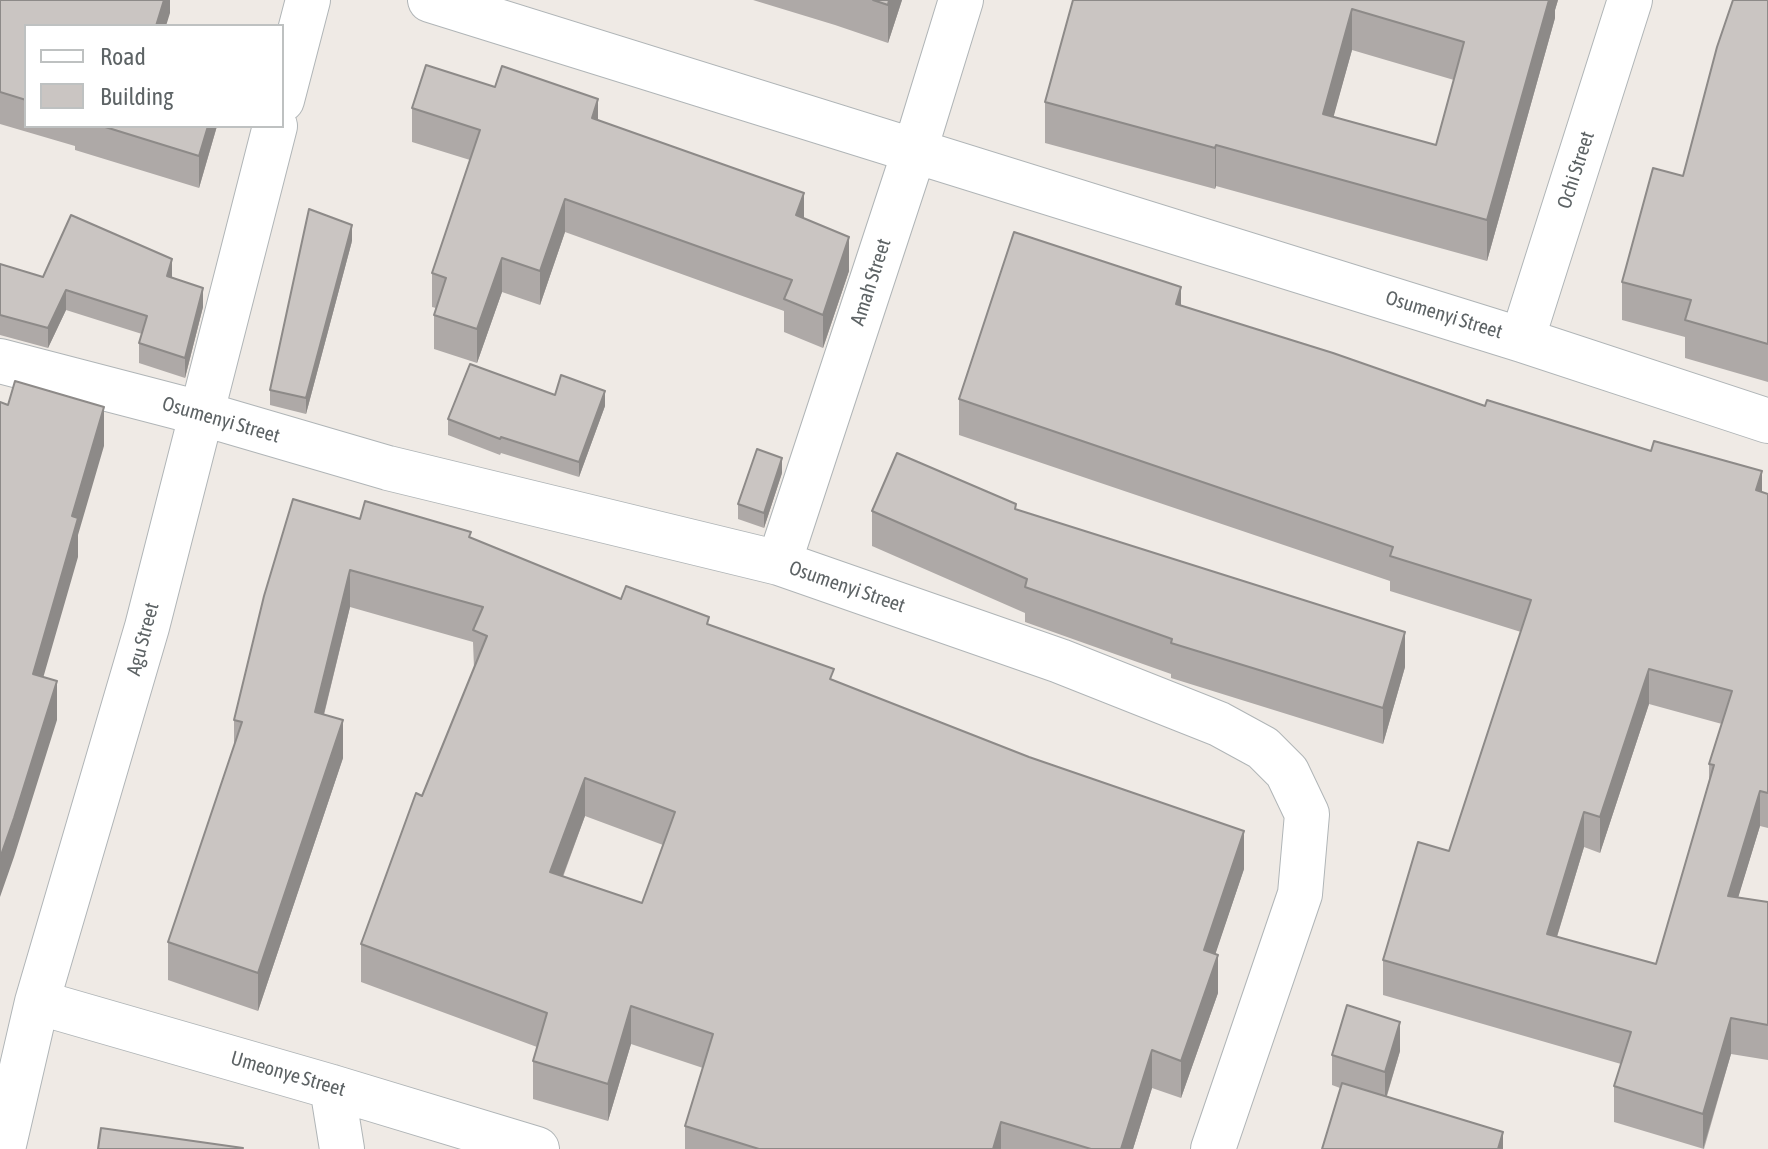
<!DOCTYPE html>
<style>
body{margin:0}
#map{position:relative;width:1768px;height:1149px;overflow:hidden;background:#efeae5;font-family:"Asap Condensed",sans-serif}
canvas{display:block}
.legend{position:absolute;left:24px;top:24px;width:260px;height:104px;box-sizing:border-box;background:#fff;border:2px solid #bec1c1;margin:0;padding:10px 14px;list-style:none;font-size:24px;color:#5d6365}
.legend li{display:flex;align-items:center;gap:16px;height:40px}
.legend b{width:40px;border:2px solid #bec1c1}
</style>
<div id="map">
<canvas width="1768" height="1149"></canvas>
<ul class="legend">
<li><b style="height:10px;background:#fff"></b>Road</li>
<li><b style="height:22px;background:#cac5c2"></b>Building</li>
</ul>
</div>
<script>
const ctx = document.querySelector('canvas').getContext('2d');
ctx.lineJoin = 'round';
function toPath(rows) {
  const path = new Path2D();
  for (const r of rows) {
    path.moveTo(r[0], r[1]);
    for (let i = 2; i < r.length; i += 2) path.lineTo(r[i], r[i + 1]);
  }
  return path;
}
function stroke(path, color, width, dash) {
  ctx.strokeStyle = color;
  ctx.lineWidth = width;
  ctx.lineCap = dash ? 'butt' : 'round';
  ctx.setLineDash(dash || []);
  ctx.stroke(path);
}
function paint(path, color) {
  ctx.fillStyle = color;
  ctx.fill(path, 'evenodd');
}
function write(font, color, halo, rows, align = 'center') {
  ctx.font = font + ' "Asap Condensed",sans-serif';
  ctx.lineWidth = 6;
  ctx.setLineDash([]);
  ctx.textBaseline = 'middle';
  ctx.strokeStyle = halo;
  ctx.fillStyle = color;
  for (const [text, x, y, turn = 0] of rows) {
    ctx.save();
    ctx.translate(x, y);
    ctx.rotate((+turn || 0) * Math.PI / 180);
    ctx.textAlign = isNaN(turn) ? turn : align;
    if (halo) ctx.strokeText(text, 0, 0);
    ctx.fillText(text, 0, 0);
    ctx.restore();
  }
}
const street = toPath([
 [430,0,1522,340,1768,421],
 [282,100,308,0],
 [1522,340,1630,0],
 [0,361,200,413,388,468,779,563,1060,661,1219,724,1263,748,1287,772,1307,814,1300,894,1213,1149],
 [779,563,918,140,961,0],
 [37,1002,332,1087,537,1149],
 [332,1087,342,1149],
 [3,1149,37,1002,147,627,275,126]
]);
stroke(street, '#b0b5b7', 46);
stroke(street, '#fff', 44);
paint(toPath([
 [0,0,170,0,170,13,26,26,26,126,217,126,199,188,75,150,75,146,0,124],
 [753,0,902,0,888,43,835,25],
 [1073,0,1558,0,1555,10,1555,18,1487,261,1216,186,1215,189,1045,143,1045,102],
 [1352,50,1454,80,1436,145,1333,117],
 [1768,0,1768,382,1685,358,1685,337,1622,320,1622,282,1683,176],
 [412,108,598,120,804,218,849,271,823,348,784,332,784,311,565,232,540,305,502,292,477,363,434,349,434,315,436,308,432,307,432,273,470,160,412,142],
 [352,241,306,414,270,405,270,390],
 [0,264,43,277,172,278,203,307,185,378,139,363,139,343,142,334,66,310,48,348,0,335],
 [1181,306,1485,406,1768,494,1768,828,1760,826,1738,897,1768,902,1768,1060,1731,1054,1704,1149,1614,1122,1614,1086,1621,1064,1383,995,1383,960,1449,851,1521,632,1390,591,1390,581,959,435,959,399],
 [1649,704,1722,724,1709,764,1709,781,1656,964,1557,937,1584,847,1600,853],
 [555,395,605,406,579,477,501,453,500,455,448,435,448,419],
 [782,473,764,528,738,519,738,504],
 [1016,509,1405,667,1383,744,1171,678,1171,674,1025,622,1025,613,872,546,872,511],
 [360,519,471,538,621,599,709,625,834,680,1244,869,1215,954,1218,993,1181,1098,1152,1088,1133,1149,685,1149,685,1126,703,1068,631,1044,608,1121,533,1099,533,1061,537,1047,361,982,361,944,474,668,473,642,350,607,324,715,343,758,258,1011,168,980,168,942,234,746,234,720],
 [585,816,663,845,642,903,563,877],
 [1400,1051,1387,1096,1503,1149,1332,1085,1332,1055]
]), '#aea9a7');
paint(toPath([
 [164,0,170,0,170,13,166,26,156,26],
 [889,0,902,0,888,43,888,5],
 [1549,0,1558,0,1555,10,1555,18,1487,261,1487,220],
 [1352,9,1352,50,1323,155,1323,114],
 [598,99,598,133,592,118],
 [208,126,217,126,199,188,199,156],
 [1216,145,1216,186,1215,189,1215,148],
 [804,193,804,227,796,215],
 [565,199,565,232,540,305,540,271],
 [352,225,352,241,306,414,306,398],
 [849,237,849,271,823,348,823,315],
 [502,258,502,292,477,363,477,329],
 [172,259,172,278,167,276],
 [1181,287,1181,322,1176,304],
 [203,288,203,307,185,378,185,358],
 [66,290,66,310,48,348,48,328],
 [605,391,605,406,579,477,579,462],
 [104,407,104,446,78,535,78,557,33,713,33,674,72,516],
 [782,458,782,473,764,528,764,513],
 [1762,471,1762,507,1756,490],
 [350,570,350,607,315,750,315,712],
 [1405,632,1405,667,1383,744,1383,708],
 [1649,669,1649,704,1600,853,1600,817],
 [57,681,57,720,14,857,0,897,0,858],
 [343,720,343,758,258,1011,258,973],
 [585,778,585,816,550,910,550,872],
 [1760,791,1760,826,1728,931,1728,896],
 [1584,812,1584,847,1547,969,1547,934],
 [1244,831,1244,869,1204,988,1204,950],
 [1218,955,1218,993,1181,1098,1181,1061],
 [631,1006,631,1044,608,1121,608,1084],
 [1731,1018,1731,1054,1703,1149,1703,1114],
 [1400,1022,1400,1051,1385,1101,1385,1072],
 [1152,1050,1152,1088,1133,1149,1121,1149],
 [1001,1122,1001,1149,993,1149],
 [1503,1132,1503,1149,1498,1149]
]), '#8d8a88');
const building = toPath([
 [0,0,164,0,156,26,26,26,26,100,0,92,0,0],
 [873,0,889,0,888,5,873,0],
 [1073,0,1549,0,1487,220,1216,145,1215,148,1045,102,1073,0],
 [1352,9,1464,42,1436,145,1323,114,1352,9],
 [1733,0,1768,0,1768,344,1685,320,1691,300,1622,282,1653,168,1683,176,1717,47,1733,0],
 [426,65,495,87,502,66,598,99,592,118,804,193,796,215,849,237,823,315,784,299,792,280,565,199,540,271,502,258,477,329,434,315,446,278,432,273,480,130,412,108,426,65],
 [102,126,208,126,199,156,102,126],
 [309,209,352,225,306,398,270,390,309,209],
 [71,215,172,259,167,276,203,288,185,358,139,343,147,316,66,290,48,328,0,315,0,264,43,277,71,215],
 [1014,232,1181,287,1176,304,1333,353,1485,406,1487,400,1651,451,1654,441,1762,471,1756,490,1768,494,1768,793,1760,791,1728,896,1768,902,1768,1025,1731,1018,1703,1114,1614,1086,1631,1032,1383,960,1418,842,1449,851,1531,600,1390,556,1393,547,959,399,1014,232],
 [1649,669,1732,691,1709,764,1714,765,1656,964,1547,934,1584,812,1600,817,1649,669],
 [470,364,555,395,561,375,605,391,579,462,501,437,500,439,448,419,470,364],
 [15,381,104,407,72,516,78,518,33,674,57,681,14,818,0,858,0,402,8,405,15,381],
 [757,449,782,458,764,513,738,504,757,449],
 [897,453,1016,504,1015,509,1405,632,1383,708,1171,643,1172,639,1025,587,1027,579,872,511,897,453],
 [293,499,360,519,365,501,471,532,469,537,621,599,626,586,709,617,707,624,834,669,830,679,1029,757,1244,831,1204,950,1218,955,1181,1061,1152,1050,1121,1149,1091,1149,1001,1122,993,1149,759,1149,685,1126,713,1034,631,1006,608,1084,533,1061,547,1013,361,944,416,793,422,796,487,636,473,630,483,607,350,570,315,712,343,720,258,973,168,942,242,722,234,720,264,596,293,499],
 [585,778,675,812,642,903,550,872,585,778],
 [1347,1005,1400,1022,1385,1072,1332,1055,1347,1005],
 [1342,1083,1503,1132,1498,1149,1322,1149,1342,1083],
 [101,1128,243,1148,242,1149,98,1149,101,1128]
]);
paint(building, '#cac5c2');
stroke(building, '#8d8a88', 2);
write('20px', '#5d6365', '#fff', [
 ["Ochi Street",1576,170,-72],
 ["Amah Street",871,282,-72],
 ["Osumenyi Street",1444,315,17],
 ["Osumenyi Street",221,420,16],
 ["Osumenyi Street",847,587,19],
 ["Agu Street",143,639,-75],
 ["Umeonye Street",288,1074,16]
]);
</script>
